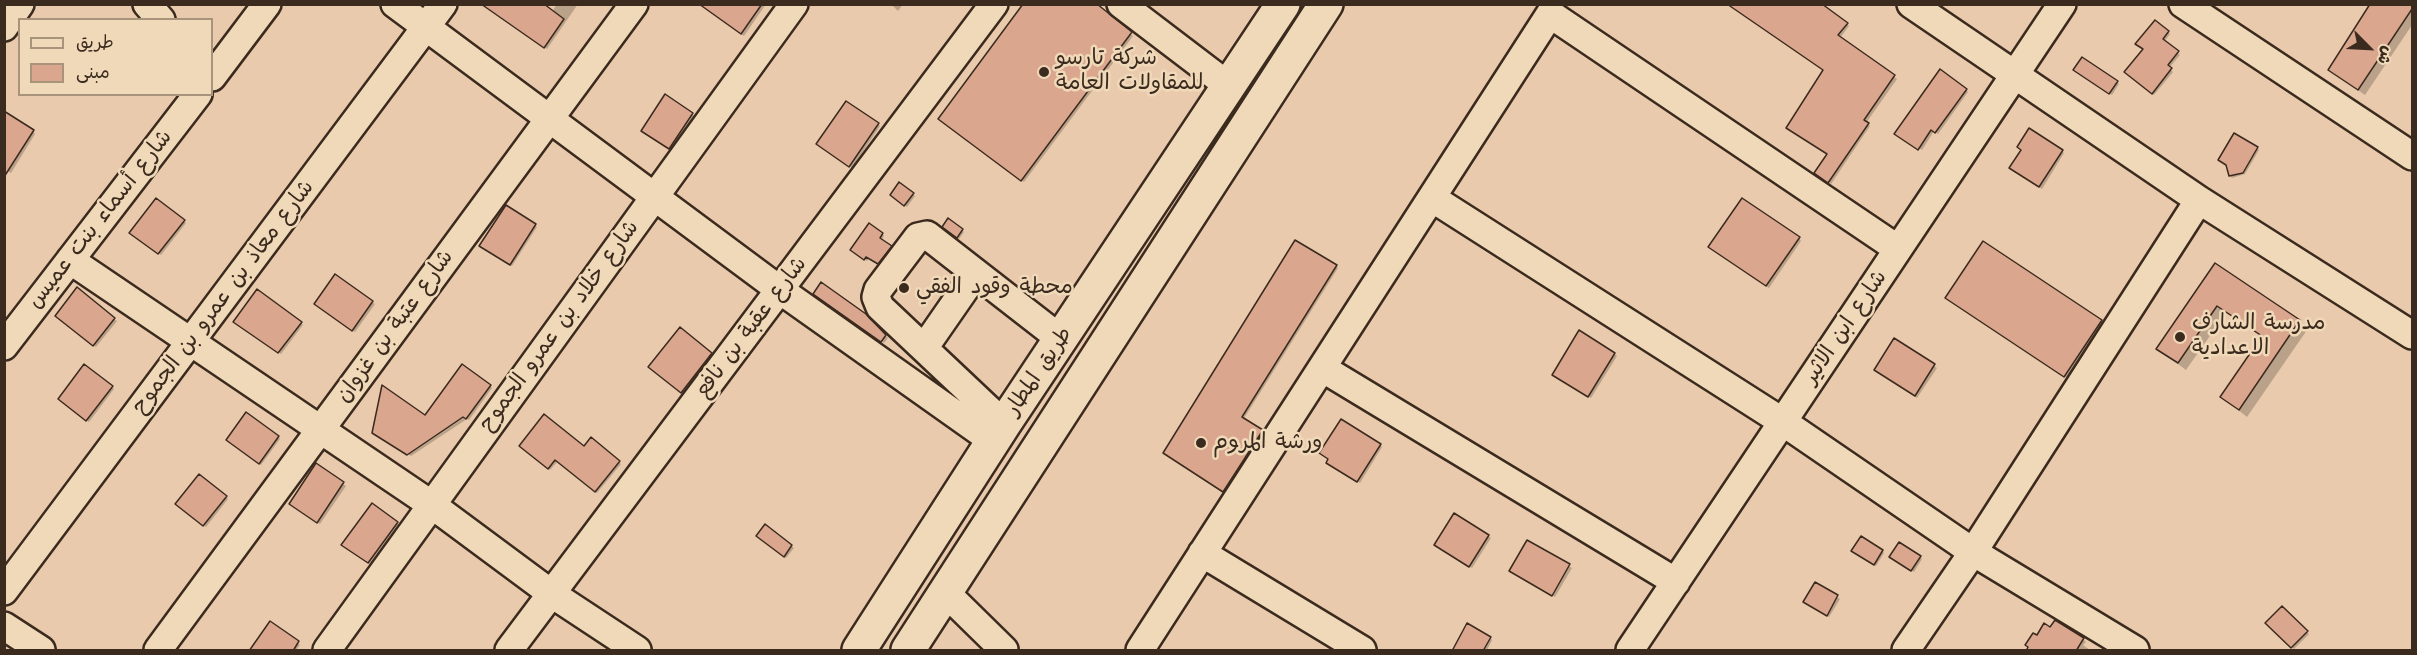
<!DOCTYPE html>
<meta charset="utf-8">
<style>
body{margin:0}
#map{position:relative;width:2417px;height:655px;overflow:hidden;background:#e9caac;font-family:"Architects Daughter","Playpen Sans Arabic",sans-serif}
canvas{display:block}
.frame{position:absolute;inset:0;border:6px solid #3b2a1e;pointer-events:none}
.legend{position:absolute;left:18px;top:18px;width:195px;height:78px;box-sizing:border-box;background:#f0d9b9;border:2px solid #a8937b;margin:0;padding:8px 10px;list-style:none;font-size:18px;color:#3b2a1e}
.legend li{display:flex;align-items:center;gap:12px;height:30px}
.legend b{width:30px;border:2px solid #a8937b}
.north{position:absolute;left:2339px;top:18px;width:60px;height:60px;-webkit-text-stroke:4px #f0d9b9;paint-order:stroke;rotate:114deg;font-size:16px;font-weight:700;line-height:24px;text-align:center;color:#3b2a1e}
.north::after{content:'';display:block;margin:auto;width:21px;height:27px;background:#3b2a1e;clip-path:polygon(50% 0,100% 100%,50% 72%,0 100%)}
</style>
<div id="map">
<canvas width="2417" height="655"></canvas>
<div class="frame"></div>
<ul class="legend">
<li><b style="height:8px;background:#f0d9b9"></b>طريق</li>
<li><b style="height:16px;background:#daa68e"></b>مبنى</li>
</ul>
<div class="north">ش</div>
</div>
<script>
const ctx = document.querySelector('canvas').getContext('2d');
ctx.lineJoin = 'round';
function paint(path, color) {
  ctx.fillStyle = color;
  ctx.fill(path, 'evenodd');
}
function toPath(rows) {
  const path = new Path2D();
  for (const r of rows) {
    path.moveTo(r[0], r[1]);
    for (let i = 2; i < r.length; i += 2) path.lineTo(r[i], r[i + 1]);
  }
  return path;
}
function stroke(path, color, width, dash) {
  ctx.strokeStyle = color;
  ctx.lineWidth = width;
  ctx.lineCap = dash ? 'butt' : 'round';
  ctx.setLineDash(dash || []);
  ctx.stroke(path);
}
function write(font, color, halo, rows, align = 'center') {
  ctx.font = font + ' "Architects Daughter","Playpen Sans Arabic",sans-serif';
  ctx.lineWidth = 5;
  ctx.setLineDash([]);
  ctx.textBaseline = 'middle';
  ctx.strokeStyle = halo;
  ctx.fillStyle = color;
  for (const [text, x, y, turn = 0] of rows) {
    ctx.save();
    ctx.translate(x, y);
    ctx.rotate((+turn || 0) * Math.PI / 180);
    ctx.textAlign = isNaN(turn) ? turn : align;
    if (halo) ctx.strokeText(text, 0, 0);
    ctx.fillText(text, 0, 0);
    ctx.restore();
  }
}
paint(toPath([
 [557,4,578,4,547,49,487,7,552,12],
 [718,4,766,4,744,36,714,15],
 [891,4,903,4,898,11],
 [1093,4,1133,36,1024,182,942,121],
 [2372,4,2412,4,2412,25,2365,95,2329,70],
 [1744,15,1847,24,1849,26,1840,38,1897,79,1866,123,1870,126,1831,184,1818,175,1828,155,1791,130,1825,71],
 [2155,22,2170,34,2164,42,2180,55,2169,68,2173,72,2154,95,2129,74,2144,50],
 [2077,72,2117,82,2119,84,2112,95],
 [1966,90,1968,92,1938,134,1934,131,1922,150,1896,134],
 [692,114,695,116,672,150,646,133],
 [878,124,880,126,852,168,820,146],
 [2030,130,2064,153,2042,189,2014,170],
 [33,131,35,134,11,173,4,169],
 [2257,148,2259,150,2245,174,2232,178,2230,176],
 [913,194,915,196,907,207,894,197],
 [184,221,186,223,161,255,134,235],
 [535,225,537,227,512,266,483,248],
 [946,229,962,230,964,232,959,239],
 [882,234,884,236,881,241,893,249,880,266,869,258,867,261,854,252],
 [1799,238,1801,241,1769,288,1712,249],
 [2216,265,2307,330,2247,417,2222,397,2262,337,2226,313,2186,370,2158,349],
 [1336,266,1338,268,1243,420,1264,434,1226,493,1167,455],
 [336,276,375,304,355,332,318,306],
 [817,296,855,307,888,338,884,343],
 [1949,300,2101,321,2103,323,2067,378],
 [59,318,114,319,117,321,96,347],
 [301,323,303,325,281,354,237,324],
 [680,329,713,356,684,394,653,369],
 [1579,332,1617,356,1591,398,1556,377],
 [1895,340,1937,368,1917,398,1878,372],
 [490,386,492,388,469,420,467,419,411,456,376,435,425,417],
 [112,387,114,389,89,422,62,401],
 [278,437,280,439,261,465,230,442],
 [592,440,621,464,597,493,558,461,550,470,521,446,584,448],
 [1380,445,1382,447,1360,483,1330,465],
 [316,465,346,486,320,524,293,506],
 [226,497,228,499,206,527,179,507],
 [397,523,399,525,370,565,346,547],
 [766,527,794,548,786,558,761,538],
 [1488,536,1491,538,1472,568,1438,547],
 [1527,542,1572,568,1555,597,1511,571],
 [1882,551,1884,553,1876,566,1855,553],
 [1920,557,1922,559,1914,572,1893,559],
 [1816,584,1840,599,1829,617,1807,604],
 [2282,608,2309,634,2294,649,2267,623],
 [2055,622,2083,639,2086,642,2083,645,2090,650,2034,650,2027,645,2044,625,2051,629],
 [270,623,300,645,296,650,250,650],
 [1490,638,1492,640,1487,650,1454,650]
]), '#0003');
const building = toPath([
 [481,4,544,4,564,19,544,48,481,4],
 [699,4,762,4,741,34,699,4],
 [1023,4,1097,4,1132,32,1021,181,938,119,1023,4],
 [1727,4,1822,4,1848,23,1838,35,1895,75,1864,120,1869,123,1828,183,1814,173,1827,154,1786,128,1823,70,1727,4],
 [2370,4,2412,4,2412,9,2358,90,2328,70,2370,4],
 [2155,20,2169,31,2163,39,2179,51,2168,65,2172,68,2152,94,2124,72,2143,49,2135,44,2155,20],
 [2082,57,2118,81,2109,94,2073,70,2082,57],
 [1940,69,1967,89,1935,133,1931,130,1918,150,1894,134,1940,69],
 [665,94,693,113,669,149,641,131,665,94],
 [846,101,879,123,849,167,816,144,846,101],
 [4,111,34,130,4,177,4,111],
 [2029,128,2063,150,2039,187,2009,168,2021,150,2017,147,2029,128],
 [2234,133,2258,147,2243,173,2229,176,2226,165,2218,160,2234,133],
 [899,182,914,193,904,206,890,195,899,182],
 [156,198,185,220,158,254,129,233,156,198],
 [1742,198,1800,237,1766,286,1708,247,1742,198],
 [506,205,536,224,510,265,479,246,506,205],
 [948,218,963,229,957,238,942,227,948,218],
 [869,223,883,233,880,238,892,246,878,264,866,257,864,260,850,250,869,223],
 [1295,240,1337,265,1242,417,1263,430,1223,492,1163,453,1295,240],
 [1983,241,2102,320,2064,377,1945,298,1983,241],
 [2215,263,2300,320,2239,410,2220,397,2262,336,2217,306,2178,363,2156,349,2215,263],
 [335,274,373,301,352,331,314,304,335,274],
 [821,282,866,314,886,335,881,342,813,294,821,282],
 [77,287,115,318,93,346,55,316,77,287],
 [257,289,302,322,278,353,233,322,257,289],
 [680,327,712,353,681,393,648,367,680,327],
 [1579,330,1615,353,1588,397,1552,375,1579,330],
 [1894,338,1935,364,1915,396,1874,370,1894,338],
 [84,364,113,386,86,421,58,399,84,364],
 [462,364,491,385,466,419,463,417,407,455,372,433,382,385,425,415,462,364],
 [246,412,279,436,259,464,226,440,246,412],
 [544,414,584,446,591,437,620,461,595,492,555,460,548,469,519,446,544,414],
 [1341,419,1381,444,1357,482,1326,463,1328,459,1319,453,1341,419],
 [316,463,344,482,317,523,289,504,316,463],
 [199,474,227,496,203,526,175,504,199,474],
 [372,503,398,522,368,563,341,545,372,503],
 [1454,513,1489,535,1469,567,1434,545,1454,513],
 [765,524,792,545,784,557,756,536,765,524],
 [1861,536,1883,550,1874,565,1851,551,1861,536],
 [1527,540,1570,564,1552,596,1509,571,1527,540],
 [1899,542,1921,556,1911,571,1889,557,1899,542],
 [1815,582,1838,595,1827,616,1803,602,1815,582],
 [2282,606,2308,631,2291,648,2265,623,2282,606],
 [2055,620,2084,638,2076,651,2026,651,2028,647,2025,645,2033,633,2037,635,2044,623,2050,627,2055,620],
 [270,621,299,641,293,651,249,651,270,621],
 [1467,623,1491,637,1483,651,1452,651,1467,623]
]);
paint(building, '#daa68e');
stroke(building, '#3b2a1e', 1.5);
const minor = toPath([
 [147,4,161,20],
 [395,4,780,290,993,441],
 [1121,4,1230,87],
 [1911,4,2199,200,2412,335],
 [2183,4,2412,156],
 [4,27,20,4],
 [212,77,267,4],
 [1432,198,1783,422,1973,552,2135,650],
 [70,260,432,505,552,594,637,650],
 [4,346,198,94],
 [924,348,976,273],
 [1322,368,1676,582],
 [1004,424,880,307,876,297,878,290,918,237,927,235,1062,340],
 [1202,553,1362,650],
 [4,591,443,4],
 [946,593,1004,650],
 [4,626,41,650],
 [158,650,634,4],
 [327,650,794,4],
 [509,650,994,4],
 [1140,650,1550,14,1898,249],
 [1630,650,2062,4],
 [1906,650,1973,552,2199,200]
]);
const highway = toPath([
 [859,650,1004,424,1283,4],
 [908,650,1326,4]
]);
stroke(minor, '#3b2a1e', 32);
stroke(highway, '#3b2a1e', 38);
stroke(minor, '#f0d9b9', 27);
stroke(highway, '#f0d9b9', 33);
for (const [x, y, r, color] of [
 [1044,72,6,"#3b2a1e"],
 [904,288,6,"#3b2a1e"],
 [2180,337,6,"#3b2a1e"],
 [1201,443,6,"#3b2a1e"]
]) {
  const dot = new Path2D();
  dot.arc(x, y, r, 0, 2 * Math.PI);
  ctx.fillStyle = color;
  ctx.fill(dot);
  stroke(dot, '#f0d9b9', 2);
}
write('22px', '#3b2a1e', '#f0d9b9', [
 ["شركة تارسو",1056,59],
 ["للمقاولات العامة",1056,84],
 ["محطة وقود الفقي",916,288],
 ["مدرسة الشارف",2192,324],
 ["الاعدادية",2192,349],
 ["ورشة المروم",1213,443]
], 'left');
write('22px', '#3b2a1e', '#f0d9b9', [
 ["شارع أسماء بنت عميس",101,220,-52],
 ["شارع معاذ بن عمرو بن الجموح",224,298,-53],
 ["شارع عتبة بن غزوان",396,327,-54],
 ["شارع خلاد بن عمرو الجموح",560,327,-54],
 ["شارع عقبة بن نافع",752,328,-53],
 ["شارع ابن الاثير",1846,328,-56],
 ["طريق المطار",1040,372,-56]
]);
</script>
